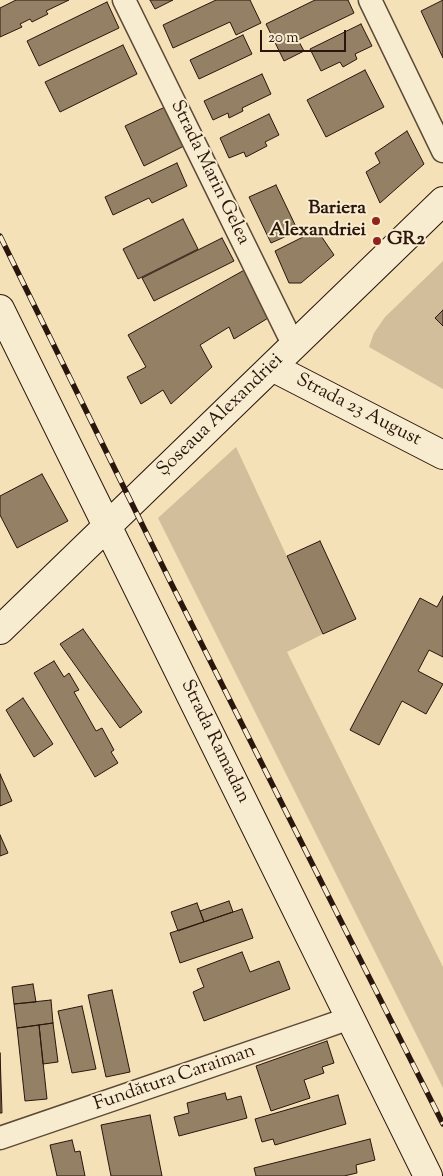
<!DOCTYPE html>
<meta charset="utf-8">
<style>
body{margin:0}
#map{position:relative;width:443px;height:1176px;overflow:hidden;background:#f4e1b7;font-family:"Sorts Mill Goudy",serif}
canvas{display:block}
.scale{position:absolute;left:260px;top:30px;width:86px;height:22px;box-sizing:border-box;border:2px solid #2a160c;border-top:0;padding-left:6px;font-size:15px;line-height:18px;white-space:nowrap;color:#2a160c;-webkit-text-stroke:4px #f8ecd0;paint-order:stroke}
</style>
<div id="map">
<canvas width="443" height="1176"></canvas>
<div class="scale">20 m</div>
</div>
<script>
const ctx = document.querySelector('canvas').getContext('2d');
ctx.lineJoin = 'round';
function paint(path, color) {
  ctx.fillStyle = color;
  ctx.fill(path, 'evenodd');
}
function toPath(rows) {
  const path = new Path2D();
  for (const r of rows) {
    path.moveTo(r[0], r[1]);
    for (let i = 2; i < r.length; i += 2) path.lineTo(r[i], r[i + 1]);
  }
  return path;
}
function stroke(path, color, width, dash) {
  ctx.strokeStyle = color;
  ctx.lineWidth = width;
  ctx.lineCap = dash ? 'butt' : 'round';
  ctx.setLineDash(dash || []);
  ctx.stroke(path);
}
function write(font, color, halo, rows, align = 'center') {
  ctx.font = font + ' "Sorts Mill Goudy",serif';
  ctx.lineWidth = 4;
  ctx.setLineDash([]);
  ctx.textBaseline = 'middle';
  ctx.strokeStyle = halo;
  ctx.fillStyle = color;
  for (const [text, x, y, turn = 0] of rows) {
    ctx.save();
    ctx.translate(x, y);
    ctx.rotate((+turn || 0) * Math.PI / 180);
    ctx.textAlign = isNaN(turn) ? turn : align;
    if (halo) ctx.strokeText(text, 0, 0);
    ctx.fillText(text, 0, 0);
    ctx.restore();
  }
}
paint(toPath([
 [443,261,443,310,435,318,443,326,443,389,369,347,374,333,385,317],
 [236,447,323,634,287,652,443,967,443,1088,158,518]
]), '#d2be9a');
const building = toPath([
 [16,0,69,0,46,11,48,14,32,22,30,19,20,24,22,27,0,37,0,8,16,0],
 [150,0,173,0,155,9,150,0],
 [216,0,250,0,261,23,236,35,230,22,173,48,163,25,216,0],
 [315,0,348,0,354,13,298,40,304,51,284,61,266,24,315,0],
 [443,0,443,58,421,11,443,0],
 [107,2,119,28,39,66,27,41,107,2],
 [361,24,372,46,355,54,357,59,343,67,340,62,321,71,310,49,361,24],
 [243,35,252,54,199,79,190,60,243,35],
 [123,45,137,74,60,112,45,82,123,45],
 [365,70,384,107,326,137,307,100,365,70],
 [262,74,271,94,242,108,243,111,229,118,228,113,213,120,204,101,262,74],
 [165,107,184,146,144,166,125,126,165,107],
 [269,114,279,135,265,142,267,146,246,157,244,152,229,158,220,138,269,114],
 [407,131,424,164,380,203,366,172,380,163,375,153,407,131],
 [177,163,187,186,152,203,149,198,113,215,105,197,177,163],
 [276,185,298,231,271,243,249,197,276,185],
 [183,219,198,249,138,279,123,249,183,219],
 [317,230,334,255,301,283,289,283,275,251,317,230],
 [222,238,234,261,154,301,142,278,222,238],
 [248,268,273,315,234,339,229,327,200,345,212,367,171,404,163,390,141,404,127,377,146,367,128,335,248,268],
 [443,310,443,326,435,318,443,310],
 [42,474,68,521,17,548,0,515,0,496,42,474],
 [320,541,356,619,323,634,287,556,320,541],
 [443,596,443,657,429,650,418,671,443,684,426,714,402,701,379,745,350,730,420,598,437,607,443,596],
 [83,629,142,712,120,728,60,644,83,629],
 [54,661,64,677,69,673,79,690,74,692,96,731,102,728,114,750,111,752,118,763,95,777,34,673,54,661],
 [23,698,53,744,34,757,6,710,23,698],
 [0,774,12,801,0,806,0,774],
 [0,835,8,853,0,856,0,835],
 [229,901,233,912,204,922,200,911,229,901],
 [197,903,204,922,178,931,171,912,197,903],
 [242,909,253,938,180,963,170,933,242,909],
 [242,952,250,972,279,961,290,989,204,1021,193,992,204,987,197,969,242,952],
 [33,984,36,1002,14,1004,12,987,33,984],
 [112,990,130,1072,106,1077,88,995,112,990],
 [51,1000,53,1023,17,1028,14,1004,51,1000],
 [82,1006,96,1069,72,1073,58,1011,82,1006],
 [53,1023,58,1062,43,1064,39,1025,53,1023],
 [39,1025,47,1099,25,1101,17,1028,39,1025],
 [327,1041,334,1063,322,1067,324,1073,304,1080,310,1098,271,1111,256,1066,327,1041],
 [0,1053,2,1113,0,1113,0,1053],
 [225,1093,227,1100,241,1096,247,1118,179,1136,174,1117,189,1113,187,1103,225,1093],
 [338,1095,346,1124,275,1145,273,1139,262,1142,255,1119,338,1095],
 [150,1115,162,1176,111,1176,101,1125,150,1115],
 [370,1139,375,1160,356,1165,357,1173,344,1176,256,1176,254,1168,370,1139],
 [72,1140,75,1152,80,1151,85,1176,57,1176,50,1145,72,1140]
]);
paint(building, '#938065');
stroke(building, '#2a160c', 1);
const street = toPath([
 [124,0,294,346],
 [370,0,443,151],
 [0,1138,316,1030,350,1018]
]);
const secondary = toPath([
 [0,309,428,1176],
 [272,367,443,455],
 [0,630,443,201]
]);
stroke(street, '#5c4937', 25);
stroke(secondary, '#2a160c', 30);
stroke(street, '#f8ecd0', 22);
stroke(secondary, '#f8ecd0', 28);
const rail = toPath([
 [0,236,170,581,443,1124]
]);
stroke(rail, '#2a160c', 5.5);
stroke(rail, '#f8ecd0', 4, [11]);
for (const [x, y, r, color] of [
 [376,221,5,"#8f2418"],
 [377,241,5,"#8f2418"]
]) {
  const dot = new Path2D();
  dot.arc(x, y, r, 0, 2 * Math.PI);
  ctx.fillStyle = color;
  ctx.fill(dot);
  stroke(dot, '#f8ecd0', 2);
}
write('19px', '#2a160c', '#f8ecd0', [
 ["Strada Marin Gelea",209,173,64],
 ["Strada 23 August",358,411,27],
 ["Șoseaua Alexandriei",221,416,-44],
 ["Strada Ramadan",214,742,64],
 ["Fundătura Caraiman",175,1079,-19]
]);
write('bold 19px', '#2a160c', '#f8ecd0', [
 ["Bariera",366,210],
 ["Alexandriei",366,232],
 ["GR2",387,241,"left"]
], 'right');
</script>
